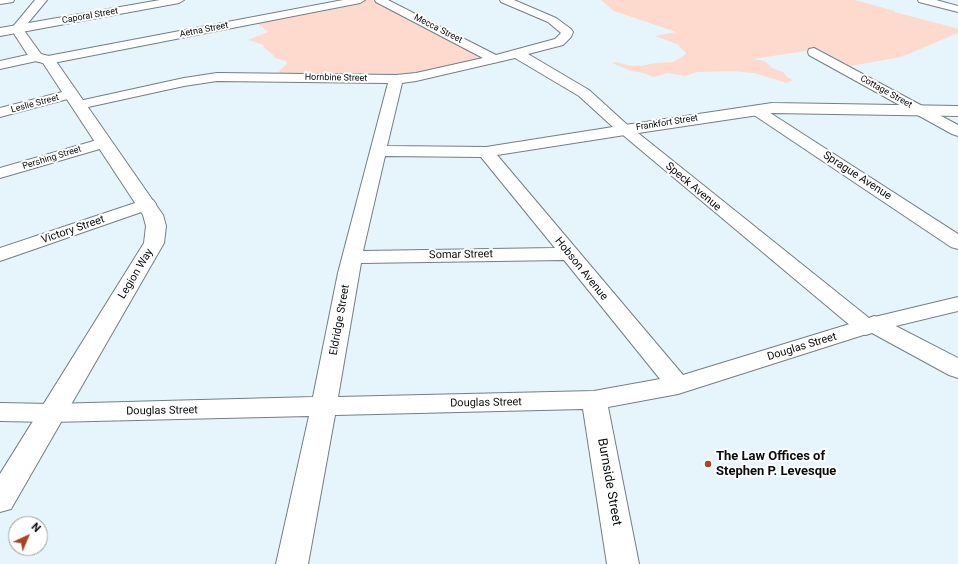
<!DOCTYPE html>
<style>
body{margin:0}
#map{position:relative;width:958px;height:564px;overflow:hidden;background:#e6f5fb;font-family:Roboto,sans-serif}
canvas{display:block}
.north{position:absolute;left:8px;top:516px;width:40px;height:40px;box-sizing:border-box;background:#fff;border:1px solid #9c9e9f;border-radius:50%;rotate:44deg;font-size:11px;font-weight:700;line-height:16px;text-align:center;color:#080c0e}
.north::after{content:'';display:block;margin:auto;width:14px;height:18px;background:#aa4224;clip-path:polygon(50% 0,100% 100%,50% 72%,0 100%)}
</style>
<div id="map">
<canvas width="958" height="564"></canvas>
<div class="north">N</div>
</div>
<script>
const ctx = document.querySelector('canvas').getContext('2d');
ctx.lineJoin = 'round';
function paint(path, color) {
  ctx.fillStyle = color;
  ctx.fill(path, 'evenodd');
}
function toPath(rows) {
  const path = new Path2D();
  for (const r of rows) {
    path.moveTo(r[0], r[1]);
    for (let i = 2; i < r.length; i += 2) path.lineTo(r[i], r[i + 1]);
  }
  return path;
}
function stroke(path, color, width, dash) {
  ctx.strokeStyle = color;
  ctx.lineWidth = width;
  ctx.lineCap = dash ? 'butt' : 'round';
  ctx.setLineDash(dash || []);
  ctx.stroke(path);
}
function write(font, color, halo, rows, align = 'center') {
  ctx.font = font + ' Roboto,sans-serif';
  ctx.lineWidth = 4;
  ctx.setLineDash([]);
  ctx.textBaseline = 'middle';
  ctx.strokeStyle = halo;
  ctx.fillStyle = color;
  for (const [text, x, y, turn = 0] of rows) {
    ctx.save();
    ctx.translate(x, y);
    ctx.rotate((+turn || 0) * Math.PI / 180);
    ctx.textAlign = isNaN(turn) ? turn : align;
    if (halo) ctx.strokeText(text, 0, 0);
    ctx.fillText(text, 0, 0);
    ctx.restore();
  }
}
paint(toPath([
 [359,0,375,0,489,58,394,84,276,82,275,81,280,70,287,64,286,61,275,58,271,53,263,47,264,45,248,40,268,32,257,23],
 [601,0,855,0,895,11,894,12,956,28,958,30,958,33,901,57,850,66,819,49,752,59,765,61,772,68,783,72,787,77,793,80,787,83,754,73,732,71,697,72,685,76,668,73,654,77,643,73,631,71,612,63,617,62,631,66,642,66,655,63,673,62,685,55,686,53,677,44,655,36,676,32,614,11]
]), '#fdd9ce');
const minor = toPath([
 [0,0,14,0,13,2,0,4,0,0],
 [160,0,184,0,179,3,0,36,0,28,160,0],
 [343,0,365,0,360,3,48,64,43,63,41,60,43,57,48,56,343,0],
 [375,0,388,0,496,55,555,39,561,33,548,22,501,2,500,0,514,0,556,18,571,29,573,32,571,37,563,45,528,54,589,90,633,130,631,133,625,135,497,155,683,375,866,319,958,297,958,311,879,330,678,394,608,407,639,564,607,564,583,409,335,415,308,564,276,564,309,416,51,422,0,421,0,403,51,404,313,397,338,273,388,83,217,81,184,86,79,109,74,108,72,105,74,102,79,101,184,78,217,73,396,75,416,73,483,58,376,2,375,0],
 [515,58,579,96,613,127,486,147,387,146,402,83,416,81,515,58],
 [385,156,481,157,555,248,363,251,385,156],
 [564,260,660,379,594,391,338,397,361,263,564,260],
 [918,0,936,0,958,6,958,12,919,2,918,0],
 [814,48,958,125,958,136,952,134,809,55,808,52,809,49,814,48],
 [36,53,41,54,43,57,41,60,0,69,0,61,36,53],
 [70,90,75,91,77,94,75,97,0,117,0,108,70,90],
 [756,106,761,107,958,234,958,249,951,247,751,113,749,110,751,107,756,106],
 [104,138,110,140,112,143,110,146,0,178,0,168,104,138],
 [147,199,153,200,156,204,153,208,0,261,0,248,147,199]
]);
const tertiary = toPath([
 [35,0,47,0,23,29,41,54,53,57,163,215,166,226,164,243,11,509,0,512,0,474,144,243,146,226,143,215,43,63,31,60,11,29,35,0],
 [772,103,958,106,958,116,772,113,638,133,869,318,874,316,882,319,958,358,958,378,949,375,872,333,866,335,858,332,617,130,619,127,625,125,772,103]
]);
stroke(minor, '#737f85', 2);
stroke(tertiary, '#737f85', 2);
paint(minor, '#fff');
paint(tertiary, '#fff');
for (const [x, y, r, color] of [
 [708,464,4,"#aa4224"]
]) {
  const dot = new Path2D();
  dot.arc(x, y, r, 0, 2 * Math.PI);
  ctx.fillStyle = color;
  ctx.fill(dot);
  stroke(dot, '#fff', 1.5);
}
write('9px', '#080c0e', '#fff', [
 ["Caporal Street",90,16,-10],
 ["Mecca Street",438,29,27],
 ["Aetna Street",204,30,-11],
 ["Hornbine Street",336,78,1],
 ["Cottage Street",886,92,29],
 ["Leslie Street",35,104,-15],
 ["Frankfort Street",667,123,-9],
 ["Pershing Street",52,158,-17]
]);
write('11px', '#080c0e', '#fff', [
 ["Sprague Avenue",857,176,33],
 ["Speck Avenue",693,187,40],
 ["Victory Street",73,230,-19],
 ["Somar Street",461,255,-1],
 ["Hobson Avenue",581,269,51],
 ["Legion Way",136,274,-59],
 ["Eldridge Street",340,320,-80],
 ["Douglas Street",802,347,-17],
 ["Douglas Street",486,403,-1],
 ["Douglas Street",162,411,-1]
]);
write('bold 13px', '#080c0e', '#fff', [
 ["The Law Offices of",716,457],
 ["Stephen P. Levesque",716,472]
], 'left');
write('13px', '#080c0e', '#fff', [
 ["Burnside Street",609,482,80]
]);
</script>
